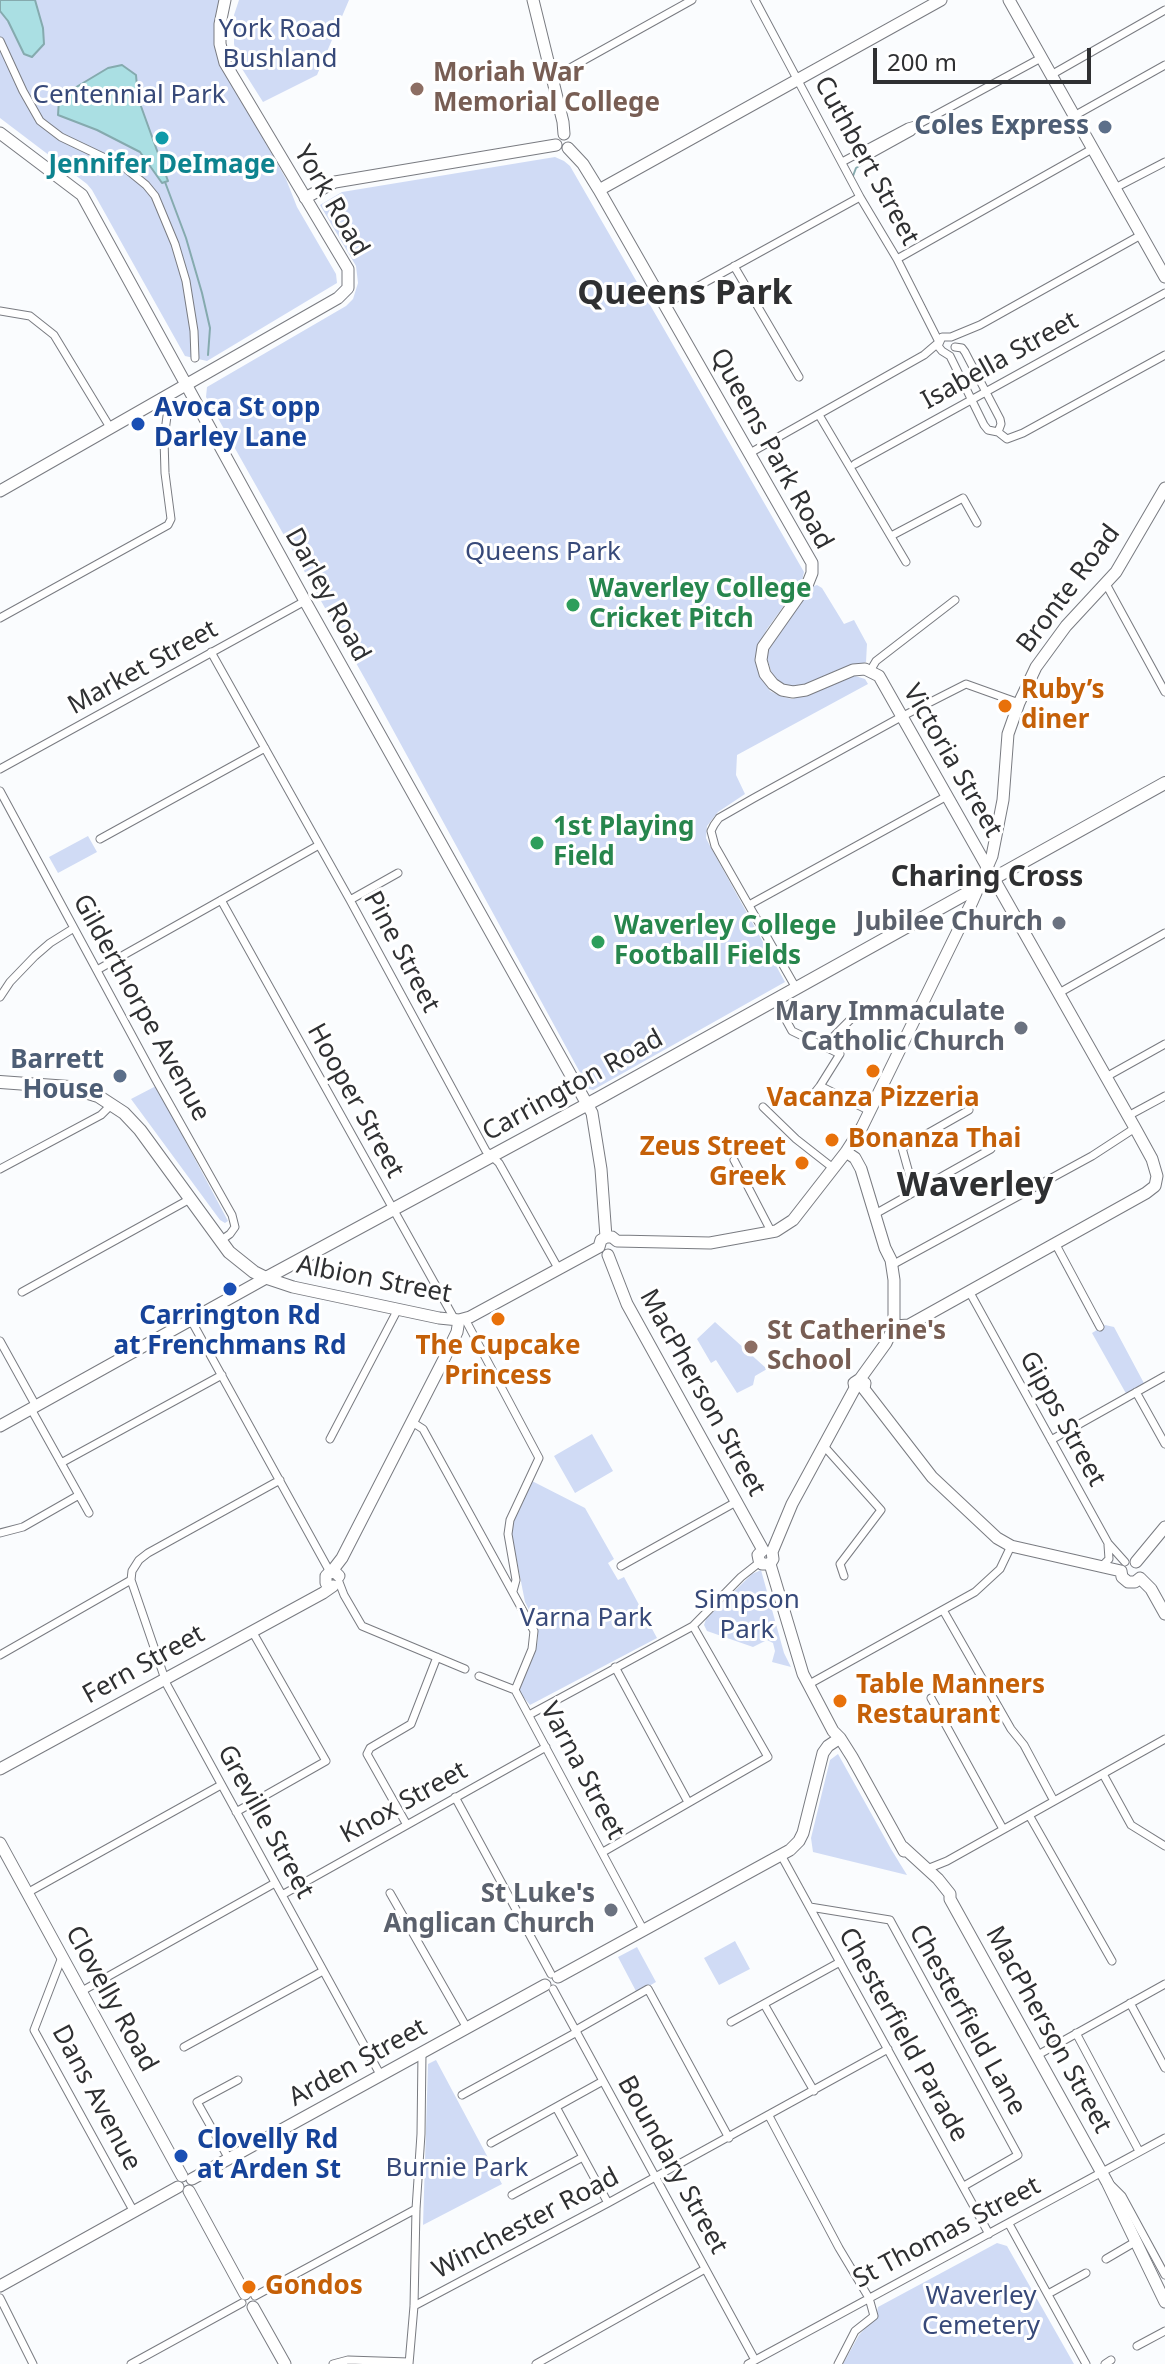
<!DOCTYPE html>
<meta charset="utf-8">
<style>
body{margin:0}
#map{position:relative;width:1165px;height:2364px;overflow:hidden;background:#fafcfe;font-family:"Noto Sans",sans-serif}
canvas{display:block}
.scale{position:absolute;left:873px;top:48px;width:218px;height:36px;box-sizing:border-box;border:4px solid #2f3032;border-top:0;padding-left:10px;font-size:24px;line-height:28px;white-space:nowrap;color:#2f3032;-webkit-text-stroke:6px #fff;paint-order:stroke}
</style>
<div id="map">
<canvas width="1165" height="2364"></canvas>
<div class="scale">200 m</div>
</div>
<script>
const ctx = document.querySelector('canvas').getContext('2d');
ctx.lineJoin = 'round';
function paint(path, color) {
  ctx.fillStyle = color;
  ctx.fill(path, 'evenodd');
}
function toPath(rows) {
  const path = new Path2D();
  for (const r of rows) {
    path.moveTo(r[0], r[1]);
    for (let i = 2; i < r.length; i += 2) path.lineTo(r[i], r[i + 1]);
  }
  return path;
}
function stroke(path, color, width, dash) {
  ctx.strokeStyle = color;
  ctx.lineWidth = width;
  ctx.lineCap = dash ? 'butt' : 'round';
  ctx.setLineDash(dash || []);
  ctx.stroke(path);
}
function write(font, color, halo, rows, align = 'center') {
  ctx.font = font + ' "Noto Sans",sans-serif';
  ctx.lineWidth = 6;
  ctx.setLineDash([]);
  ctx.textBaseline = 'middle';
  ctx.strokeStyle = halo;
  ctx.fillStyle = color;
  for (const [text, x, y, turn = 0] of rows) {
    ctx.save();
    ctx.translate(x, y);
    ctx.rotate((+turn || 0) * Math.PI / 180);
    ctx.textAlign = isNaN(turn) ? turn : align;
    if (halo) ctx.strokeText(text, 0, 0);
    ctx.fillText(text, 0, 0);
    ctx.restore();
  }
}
paint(toPath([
 [0,0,220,0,223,67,286,179,297,207,336,274,337,283,207,361,185,356,92,190,87,184,0,118],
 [239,0,349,0,317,75,263,102,239,64,234,44,234,15],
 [555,157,564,161,570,166,804,572,802,581,767,629,758,647,756,664,760,676,770,691,780,696,792,699,816,691,852,675,865,679,868,684,737,755,736,775,745,794,718,812,707,826,706,838,709,844,785,982,593,1090,589,1089,369,686,206,397,207,387,346,306,353,299,358,283,356,266,320,205,342,192],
 [817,585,822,588,844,624,854,620,867,644,866,662,813,684,793,688,778,681,772,674,766,655,771,641,811,587],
 [88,836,97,852,58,873,49,857],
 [156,1086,228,1221,225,1223,220,1220,131,1099],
 [715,1322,767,1369,755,1376,753,1385,737,1393,716,1360,711,1363,697,1339],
 [1105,1325,1114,1327,1146,1387,1128,1397,1092,1333],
 [592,1434,613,1471,575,1493,554,1456],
 [532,1481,585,1508,614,1559,608,1563,618,1580,624,1577,657,1638,530,1705,520,1693,520,1686,537,1644,538,1636,537,1626,525,1602,512,1536,512,1525,518,1509],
 [761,1570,784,1653,791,1667,772,1662,775,1651,773,1643,767,1640,753,1647,707,1631,704,1625,706,1619,752,1574],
 [838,1754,891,1849,907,1875,813,1852,811,1838,830,1760],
 [735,1941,750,1969,719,1985,704,1958],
 [637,1947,656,1982,637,1993,618,1957],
 [436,2060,502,2184,423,2225,428,2064],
 [997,2243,1007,2246,1074,2364,843,2364,859,2335,876,2317,878,2307]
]), '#d0dbf5');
const water = toPath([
 [0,0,35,0,43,28,44,44,32,57,24,54,8,21,0,11,0,0],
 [122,65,136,75,138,98,168,181,162,183,140,152,97,130,58,115,59,100,73,89,108,68,122,65]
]);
paint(water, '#aadfe3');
stroke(water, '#85aaae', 2);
stroke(toPath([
 [853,176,856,168,864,163],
 [165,182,186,238,202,293,210,328,208,355]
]), '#85aaae', 2);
const street = toPath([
 [755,0,860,197,897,259,939,342],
 [0,41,23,91,40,121,61,137,124,167,146,185,155,196,175,244,186,281,194,331,195,358],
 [1051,75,1165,10],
 [552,78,692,0],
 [1074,116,1165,65],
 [864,158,911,132,917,126],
 [842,162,908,127,919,124,1041,58],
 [1115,188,1165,162],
 [1141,235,980,325,951,337,942,337,938,346,942,351,950,356,984,425,988,430,998,432,1007,439,1023,433,1165,355],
 [897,259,1092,149],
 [734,266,799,377],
 [664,305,860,197],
 [0,311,30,316,54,335,111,429],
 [955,347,962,348,965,352,1000,419,1001,424,998,432],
 [819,415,906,562],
 [750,453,924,355,938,343],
 [855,464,1165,293],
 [891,536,963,498,977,523],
 [1106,584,1165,692],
 [0,618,168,525,171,519,165,473,164,439,167,416],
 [211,652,350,900,486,1151,499,1163,558,1268],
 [870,671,876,661,955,600],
 [0,769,305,601],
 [0,791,156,1080,232,1215,235,1227,230,1234,220,1241],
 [100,839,265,748],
 [221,900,455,1320],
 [350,900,398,873],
 [749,905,947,796],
 [97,970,319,845],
 [796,988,715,846,711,831,714,825,719,818,754,798,901,717,966,684,1019,703],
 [1059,993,1165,933],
 [0,997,10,982,35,956,50,943,74,928],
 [775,1000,792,1031,840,1054,820,1086,870,1111],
 [824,1046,855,1015],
 [1106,1077,1165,1044],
 [809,1100,820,1086],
 [763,1107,796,1139,833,1168],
 [1128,1116,1165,1096],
 [734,1160,772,1233],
 [0,1169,101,1115,112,1104],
 [914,1191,902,1148,969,1110],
 [875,1214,991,1149],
 [1055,1243,1100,1327],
 [892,1265,1092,1156,1135,1128],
 [969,1291,1108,1543,1125,1562],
 [22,1292,190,1199],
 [465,1319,539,1458,510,1520,508,1534,516,1580,513,1591],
 [191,1320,330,1572],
 [0,1341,36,1406],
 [1136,1392,1165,1444],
 [31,1409,89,1513],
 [412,1422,423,1429,534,1631,532,1649,515,1690],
 [330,1439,398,1309],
 [1051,1440,1165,1376],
 [823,1445,881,1510,840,1564,844,1576],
 [61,1463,222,1375],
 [0,1533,23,1527,79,1495],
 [621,1566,736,1502],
 [1101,1567,1109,1559,1108,1545],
 [131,1580,167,1685,381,2076],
 [339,1582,344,1595,362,1626,465,1669],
 [943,1610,1011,1729,1024,1745,1054,1801],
 [0,1655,131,1580,132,1571,139,1560,148,1553,280,1480],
 [615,1667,688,1802],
 [479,1676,515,1690],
 [813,1682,975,1592,1000,1569,1011,1546],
 [515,1690,644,1931],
 [931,1698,1003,1829],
 [529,1715,693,1626,741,1577,760,1562],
 [1103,1774,1131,1825,1165,1846],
 [455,1797,551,1974],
 [236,1812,326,1761,252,1631],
 [1029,1815,1112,1961],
 [407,1825,367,1754,370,1748,411,1724,437,1657],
 [603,1852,768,1757,693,1626],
 [781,1855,989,2234],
 [927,1869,947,1861,1165,1739],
 [27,1893,221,1785],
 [390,1893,467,2028],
 [282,1895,546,1747],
 [810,1907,890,1920,1018,2155,964,2186],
 [62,1957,34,2030,134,2212],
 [553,1989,755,2360],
 [82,1991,275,1883],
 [1130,2003,1165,2068],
 [764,2004,814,2091],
 [731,2022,840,1962],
 [576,2030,648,1989,729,2138],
 [1076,2033,1139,2151],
 [184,2047,323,1971],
 [1036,2056,1165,1984],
 [462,2095,577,2032],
 [556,2107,608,2203],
 [769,2116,839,2248,869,2298,874,2316,855,2331,838,2364],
 [491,2143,603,2081],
 [229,2159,197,2102,238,2080],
 [1109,2183,1122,2196,1165,2275],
 [512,2195,583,2157],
 [1009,2224,1086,2364],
 [1106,2259,1135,2242],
 [1048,2294,1086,2273],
 [255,2296,416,2209],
 [0,2298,33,2364],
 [414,2306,608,2203,888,2049],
 [1137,2346,1165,2331],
 [131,2364,242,2303],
 [333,2364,348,2360,409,2362],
 [409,2364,414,2306,416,2209,421,2134,422,2053],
 [536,2364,705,2269],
 [748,2364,1165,2138],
 [1105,2364,1111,2360]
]);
const secondary = toPath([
 [533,0,563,122,564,134],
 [1009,0,1165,277],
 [0,133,82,195,305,601,592,1113,601,1169,606,1237],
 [568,148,583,164,599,190,812,563,812,573,808,583,763,647,761,660,765,674,773,684,782,690,793,692,806,690,853,670,865,669,879,676,1135,1128,1152,1159,1157,1176,1155,1186,1146,1193,909,1325,894,1326],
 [599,190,941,0],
 [305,198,335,182,556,145],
 [0,491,338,298,348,288,348,269,225,63,220,44,220,24,225,0],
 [599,1247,601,1240,606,1237,612,1237,617,1241,710,1243,776,1231,793,1220,846,1152,862,1127,972,902,992,856,1003,800,1008,734,1019,703,1036,667,1066,626,1116,572,1165,488],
 [608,1255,627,1304,763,1550],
 [860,1379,865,1383,864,1389,932,1477,997,1538,1011,1546,1121,1571],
 [0,1426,266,1278,293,1287,439,1318,459,1320,470,1317,599,1247],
 [763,1550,758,1555,759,1560,762,1564,770,1564],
 [1136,1562,1165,1527],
 [770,1564,773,1559,772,1552,792,1504,855,1388,854,1383,860,1379,886,1343,894,1326,894,1280,891,1260,885,1248,861,1169,855,1158,846,1152],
 [770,1564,803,1674,833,1731,840,1738,852,1757,904,1851],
 [332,1571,342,1558,444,1359,457,1332,459,1320],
 [1121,1571,1122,1577,1128,1582,1135,1582,1140,1578],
 [1140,1578,1151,1589,1165,1614],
 [326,1583,326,1576,330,1572,336,1573,339,1576],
 [0,1769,323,1593,333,1586],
 [0,1843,182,2176],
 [903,1847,938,1879,950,1894,950,1899,1107,2182,1165,2302],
 [558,1977,790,1850,799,1841,803,1833,823,1753,828,1746,840,1738],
 [192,2179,545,1985],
 [189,2191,245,2294],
 [0,2286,178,2187],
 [253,2307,285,2364]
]);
const primary = toPath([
 [0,1082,69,1087,98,1096,124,1113,140,1130,229,1252,254,1272,266,1278,599,1098,1165,783]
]);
stroke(street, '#797b81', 9);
stroke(secondary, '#797b81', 13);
stroke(primary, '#797b81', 14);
stroke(street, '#fff', 7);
stroke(secondary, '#fff', 11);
stroke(primary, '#fff', 12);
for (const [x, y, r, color] of [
 [417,89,8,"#8d6e63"],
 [1105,127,8,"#5c6f8a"],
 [162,138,8,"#0f9aa8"],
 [138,424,8,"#1a4fb4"],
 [573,605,8,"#2e9e5b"],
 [1005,706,8,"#e8710a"],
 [537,843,8,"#2e9e5b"],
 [1059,923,8,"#6b7280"],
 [598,942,8,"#2e9e5b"],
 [1021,1028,8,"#6b7280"],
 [873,1071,8,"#e8710a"],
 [120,1076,8,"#5c6f8a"],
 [832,1140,8,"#e8710a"],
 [802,1163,8,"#e8710a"],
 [230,1289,8,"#1a4fb4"],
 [498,1319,8,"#e8710a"],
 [751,1347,8,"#8d6e63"],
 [840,1701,8,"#e8710a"],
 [611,1910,8,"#6b7280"],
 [181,2156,8,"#1a4fb4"],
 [249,2287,8,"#e8710a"]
]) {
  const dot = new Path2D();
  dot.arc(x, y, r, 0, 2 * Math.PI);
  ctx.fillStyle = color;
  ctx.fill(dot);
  stroke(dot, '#fff', 3);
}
write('26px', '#374979', '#fff', [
 ["York Road",280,30],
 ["Bushland",280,60],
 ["Centennial Park",129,96],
 ["Queens Park",543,553],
 ["Simpson",747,1601],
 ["Park",747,1631],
 ["Varna Park",586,1619],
 ["Burnie Park",457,2169],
 ["Waverley",981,2297],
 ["Cemetery",981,2327]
]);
write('bold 26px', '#785e54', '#fff', [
 ["Moriah War",433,74],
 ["Memorial College",433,104],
 ["St Catherine's",767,1332],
 ["School",767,1362]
], 'left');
write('bold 26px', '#4e5e75', '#fff', [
 ["Coles Express",1089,127],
 ["Barrett",104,1061],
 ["House",104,1091]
], 'right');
write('26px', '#2f3032', '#fff', [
 ["Cuthbert Street",866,161,61],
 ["York Road",331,201,60],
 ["Isabella Street",1000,361,-29],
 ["Queens Park Road",771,449,61],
 ["Bronte Road",1069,589,-53],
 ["Darley Road",327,595,61],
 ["Market Street",143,668,-29],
 ["Victoria Street",952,761,60],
 ["Pine Street",401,952,62],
 ["Gilderthorpe Avenue",141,1008,61],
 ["Carrington Road",573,1086,-29],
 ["Hooper Street",355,1101,61],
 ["Albion Street",374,1280,11],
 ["MacPherson Street",702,1393,61],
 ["Gipps Street",1062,1419,61],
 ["Fern Street",144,1665,-29],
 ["Varna Street",582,1771,62],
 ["Knox Street",404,1803,-29],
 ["Greville Street",265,1822,61],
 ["Clovelly Road",111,1999,61],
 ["Chesterfield Lane",967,2020,61],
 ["MacPherson Street",1048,2030,61],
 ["Chesterfield Parade",903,2035,61],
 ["Arden Street",358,2063,-29],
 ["Dans Avenue",96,2098,62],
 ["Boundary Street",672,2165,61],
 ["Winchester Road",526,2224,-28],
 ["St Thomas Street",947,2233,-28]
]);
write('bold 26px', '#0d838f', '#fff', [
 ["Jennifer DeImage",162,166]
]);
write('bold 26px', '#164399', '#fff', [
 ["Avoca St opp",154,409],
 ["Darley Lane",154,439],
 ["Carrington Rd",230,1317,"center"],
 ["at Frenchmans Rd",230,1347,"center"],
 ["Clovelly Rd",197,2141],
 ["at Arden St",197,2171]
], 'left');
write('bold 26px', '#27864d', '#fff', [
 ["Waverley College",589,590],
 ["Cricket Pitch",589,620],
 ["1st Playing",553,828],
 ["Field",553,858],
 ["Waverley College",614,927],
 ["Football Fields",614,957]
], 'left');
write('bold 26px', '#c56008', '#fff', [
 ["Ruby’s",1021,691],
 ["diner",1021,721],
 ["Vacanza Pizzeria",873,1099,"center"],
 ["Bonanza Thai",848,1140],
 ["Zeus Street",786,1148,"right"],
 ["Greek",786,1178,"right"],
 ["The Cupcake",498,1347,"center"],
 ["Princess",498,1377,"center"],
 ["Table Manners",856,1686],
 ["Restaurant",856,1716],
 ["Gondos",265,2287]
], 'left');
write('bold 26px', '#5b616d', '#fff', [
 ["Jubilee Church",1043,923],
 ["Mary Immaculate",1005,1013],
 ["Catholic Church",1005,1043],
 ["St Luke's",595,1895],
 ["Anglican Church",595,1925]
], 'right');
write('bold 28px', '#2f3032', '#fff', [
 ["Charing Cross",987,878]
]);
write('bold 34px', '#2f3032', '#fff', [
 ["Queens Park",685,294],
 ["Waverley",975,1186]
]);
</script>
